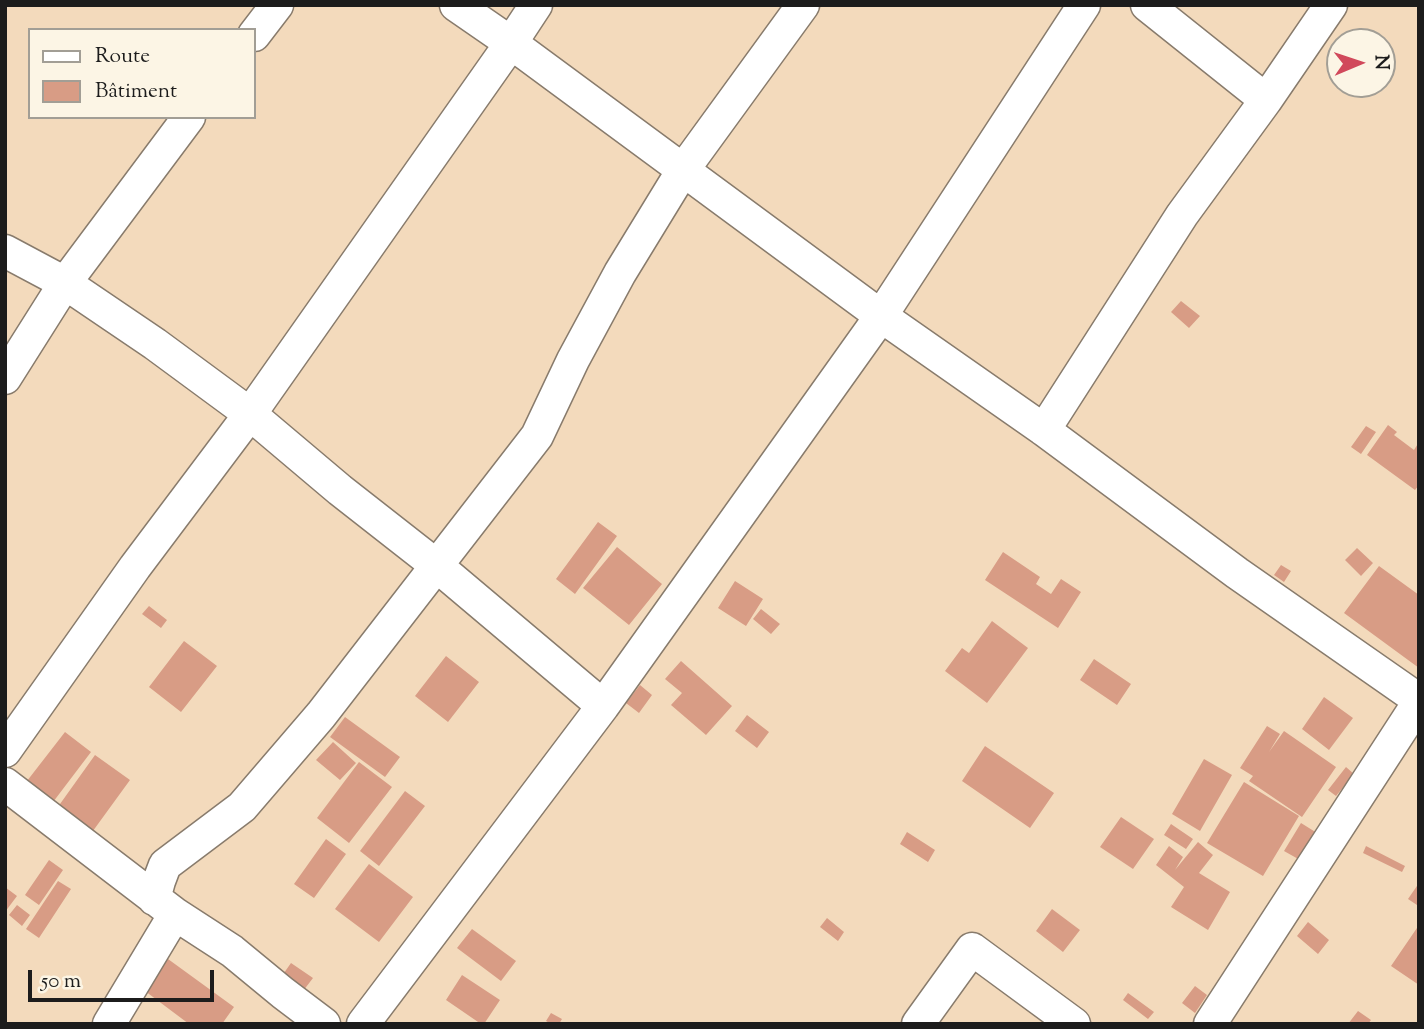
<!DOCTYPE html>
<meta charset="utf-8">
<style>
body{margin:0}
#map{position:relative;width:1424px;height:1029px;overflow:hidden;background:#f3dabc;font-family:"Sorts Mill Goudy",serif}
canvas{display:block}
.frame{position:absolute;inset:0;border:7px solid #1c1c1c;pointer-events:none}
.legend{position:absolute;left:28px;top:28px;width:228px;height:91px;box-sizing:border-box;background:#fcf5e5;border:2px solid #a29e95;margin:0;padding:9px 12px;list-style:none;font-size:21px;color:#1c1c1c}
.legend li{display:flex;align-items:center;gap:14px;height:35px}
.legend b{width:35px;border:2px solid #a29e95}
.north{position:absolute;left:1326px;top:28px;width:70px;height:70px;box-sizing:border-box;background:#fcf5e5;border:2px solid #a29e95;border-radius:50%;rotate:88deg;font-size:19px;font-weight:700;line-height:28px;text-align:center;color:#1c1c1c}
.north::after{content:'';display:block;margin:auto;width:24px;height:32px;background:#d1495b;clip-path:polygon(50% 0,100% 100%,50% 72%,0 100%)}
.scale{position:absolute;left:28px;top:970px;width:186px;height:32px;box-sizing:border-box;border:4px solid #1c1c1c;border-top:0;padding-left:9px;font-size:21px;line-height:24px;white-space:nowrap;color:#1c1c1c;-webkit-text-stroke:5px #fcf5e5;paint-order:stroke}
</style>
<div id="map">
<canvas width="1424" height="1029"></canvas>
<div class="frame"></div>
<ul class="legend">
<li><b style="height:9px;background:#fff"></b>Route</li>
<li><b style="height:19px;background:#d89c85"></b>Bâtiment</li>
</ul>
<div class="north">N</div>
<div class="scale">50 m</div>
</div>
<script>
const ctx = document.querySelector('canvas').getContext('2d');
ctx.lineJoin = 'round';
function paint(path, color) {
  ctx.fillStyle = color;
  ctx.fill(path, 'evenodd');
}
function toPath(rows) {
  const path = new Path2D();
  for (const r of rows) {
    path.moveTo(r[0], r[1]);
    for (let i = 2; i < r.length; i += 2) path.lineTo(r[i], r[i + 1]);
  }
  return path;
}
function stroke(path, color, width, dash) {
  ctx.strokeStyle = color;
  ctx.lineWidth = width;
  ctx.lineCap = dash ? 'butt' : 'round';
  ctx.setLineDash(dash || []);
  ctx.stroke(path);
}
paint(toPath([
 [1181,301,1200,316,1189,328,1171,312],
 [1388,425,1397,432,1394,435,1414,450,1419,442,1419,485,1415,490,1367,455],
 [1366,426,1376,432,1361,454,1351,447],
 [598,522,617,536,575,594,556,579],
 [617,547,662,584,629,625,583,588],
 [1357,548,1373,563,1361,576,1345,560],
 [1003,552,1040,577,1036,584,1051,594,1061,579,1081,592,1058,628,985,580],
 [1281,565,1291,571,1284,582,1274,575],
 [1379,566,1419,595,1419,668,1344,613],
 [735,581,763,599,746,626,718,608],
 [149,606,167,620,161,628,142,614],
 [761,609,780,624,771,634,753,619],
 [992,621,1028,648,987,703,945,671,962,648,969,653],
 [184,641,217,666,181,712,149,687],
 [446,656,479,682,448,722,415,696],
 [1094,659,1131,684,1117,705,1080,680],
 [681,661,732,706,706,735,671,705,682,693,665,679],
 [640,685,652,695,639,713,626,703],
 [1324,697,1353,718,1329,750,1302,729],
 [747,715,769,732,757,748,735,731],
 [345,717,400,757,385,777,330,737],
 [1267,726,1280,734,1269,752,1284,731,1336,767,1302,817,1249,781,1253,776,1240,768],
 [65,732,91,752,47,810,20,790],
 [333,742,356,763,340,780,316,760],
 [985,746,1054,793,1030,828,962,781],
 [95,755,130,780,90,835,55,811],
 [1204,759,1232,775,1200,831,1172,814],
 [359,762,392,787,349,843,317,818],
 [1346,767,1354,774,1336,796,1328,790],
 [1244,782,1299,816,1263,876,1207,843],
 [405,791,425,806,379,866,360,851],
 [1121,817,1154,839,1133,869,1100,847],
 [1301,823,1317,833,1300,860,1284,851],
 [1171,824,1193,839,1186,849,1164,835],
 [907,832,935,850,928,862,900,844],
 [326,839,346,854,314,898,294,884],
 [1198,842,1213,855,1199,873,1230,892,1208,930,1171,907,1184,887,1156,865,1169,846,1183,857,1175,870],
 [1366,846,1405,866,1402,872,1363,853],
 [49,860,63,870,39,905,25,895],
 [369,864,413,897,379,942,335,909],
 [58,881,71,889,39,938,26,929],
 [1419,883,1419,903,1417,905,1408,899],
 [5,887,17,896,5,912],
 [17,905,30,915,22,926,9,915],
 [1052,909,1080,930,1063,952,1036,931],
 [827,918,844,932,838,941,820,927],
 [1308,922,1329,940,1318,954,1297,936],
 [1419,925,1419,985,1391,966],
 [472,929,516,961,501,981,457,948],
 [168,959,234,1007,222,1024,189,1024,145,991],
 [291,963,313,978,300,995,279,980],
 [462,975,500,1000,484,1024,481,1024,446,1000],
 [1195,986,1207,995,1195,1013,1182,1003],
 [1128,993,1154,1012,1148,1019,1123,1000],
 [1358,1011,1371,1020,1368,1024,1348,1024],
 [551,1013,562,1019,559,1024,551,1024,546,1021]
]), '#d89c85');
const minor = toPath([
 [456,5,511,43,881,316,1044,430,1237,573,1419,700],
 [1147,5,1266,100],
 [254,35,277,5],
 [5,251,65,283,155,344,250,414,340,490,437,566,603,706],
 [5,378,65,283,189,117],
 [1044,430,1182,215,1266,100,1331,5],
 [5,751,135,567,250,414,511,43,536,5],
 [5,784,175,914,232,951,283,993,324,1024],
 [154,899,159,881,165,865,242,807,321,715,537,436,573,360,620,273,683,170,803,5],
 [109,1024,175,914],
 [363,1024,603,706,881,316,1084,5],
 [918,1024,972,949,1074,1024],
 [1210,1024,1419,702]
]);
stroke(minor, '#887b6c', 35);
stroke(minor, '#fff', 32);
</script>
